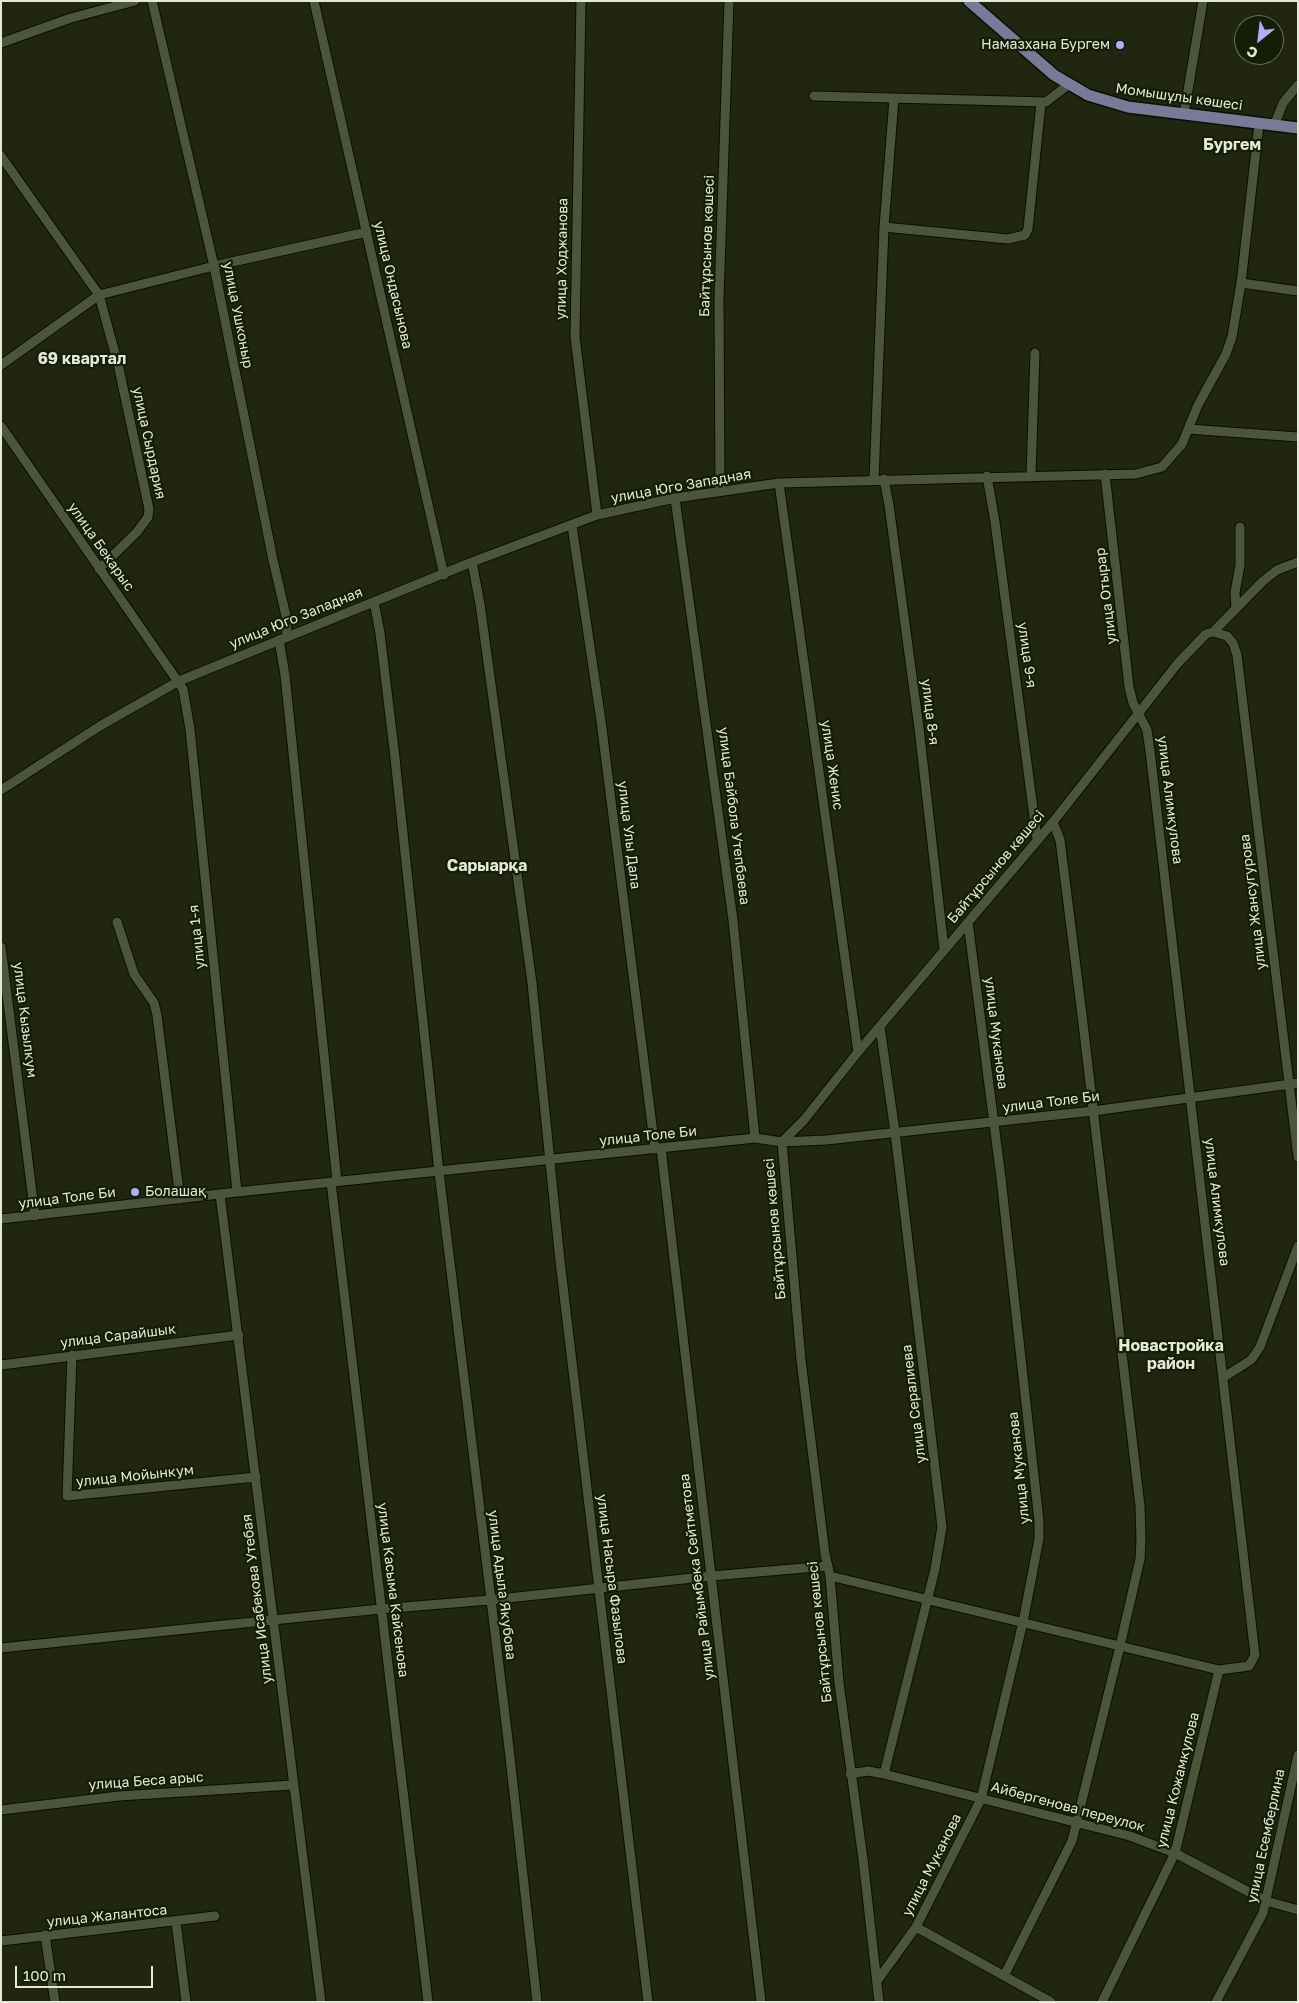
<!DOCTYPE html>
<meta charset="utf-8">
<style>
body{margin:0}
#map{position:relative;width:1299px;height:2003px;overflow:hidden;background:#20260f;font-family:"Golos Text",sans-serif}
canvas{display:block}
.frame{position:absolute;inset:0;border:2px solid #e3e8d9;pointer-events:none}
.north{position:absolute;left:1234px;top:15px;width:50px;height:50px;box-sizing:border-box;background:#161d06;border:1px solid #686e5a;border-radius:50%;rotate:209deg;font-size:14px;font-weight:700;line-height:20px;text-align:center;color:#e3e8d9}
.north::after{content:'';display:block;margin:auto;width:18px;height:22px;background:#afaefa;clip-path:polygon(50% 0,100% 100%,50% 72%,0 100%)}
.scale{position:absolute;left:15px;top:1966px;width:138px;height:22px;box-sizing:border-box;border:2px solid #e3e8d9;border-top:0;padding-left:6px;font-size:15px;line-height:18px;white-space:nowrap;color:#e3e8d9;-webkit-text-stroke:4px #161d06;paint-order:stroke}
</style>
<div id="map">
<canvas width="1299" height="2003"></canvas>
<div class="frame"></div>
<div class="north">С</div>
<div class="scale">100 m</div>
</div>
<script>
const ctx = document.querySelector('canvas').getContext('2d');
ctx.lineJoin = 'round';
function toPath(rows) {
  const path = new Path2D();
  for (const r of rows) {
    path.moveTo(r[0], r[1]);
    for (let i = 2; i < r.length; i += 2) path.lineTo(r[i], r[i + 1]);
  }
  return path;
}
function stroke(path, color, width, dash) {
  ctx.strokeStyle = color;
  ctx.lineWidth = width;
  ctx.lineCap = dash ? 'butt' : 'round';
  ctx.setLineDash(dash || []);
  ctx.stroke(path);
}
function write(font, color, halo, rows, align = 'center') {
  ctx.font = font + ' "Golos Text",sans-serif';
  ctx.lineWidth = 4.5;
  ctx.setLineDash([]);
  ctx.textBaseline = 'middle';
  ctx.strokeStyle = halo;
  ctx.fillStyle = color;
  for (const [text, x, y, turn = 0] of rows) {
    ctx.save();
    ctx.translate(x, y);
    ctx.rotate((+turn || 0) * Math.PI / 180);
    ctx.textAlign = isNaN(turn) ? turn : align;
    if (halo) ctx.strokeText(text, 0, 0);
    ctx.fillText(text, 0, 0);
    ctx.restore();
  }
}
const minor = toPath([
 [152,1,214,266,273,560,286,616,287,636],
 [314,1,444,575],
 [581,1,575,337,597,515],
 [1,43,71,18,135,1],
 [814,96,1046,102,1068,85],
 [1184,114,1203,1],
 [1274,126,1283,103,1298,85],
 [1,156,99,295,118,364,149,509,148,517,137,532,99,569],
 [884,227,1008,239,1025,235,1028,229,1041,103],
 [1241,283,1298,291],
 [1,365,99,295,214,266,367,232],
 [1,426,183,689,190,729,237,1192],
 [1188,429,1298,437],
 [1031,475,1035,353],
 [987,476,995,522,1037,839],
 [874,479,884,227,894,99],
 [884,479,889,505,919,728,944,949],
 [779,483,858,1052],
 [720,491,719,298,729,1],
 [675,498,733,920,755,1138],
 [572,526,601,721,655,1149],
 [472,562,480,604,532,983,560,1261,648,2002],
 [374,602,380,633,394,749,439,1172,509,1748,537,2002],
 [1236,608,1235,593,1240,565,1240,527],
 [1213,632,1263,581,1277,570,1298,562],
 [279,640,285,675,337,1181],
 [1,790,100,726,179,681,472,562,597,515,675,498,779,483,1136,474,1162,467,1182,444,1198,405,1226,354,1232,337,1241,283,1259,124],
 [117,922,134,974,154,1003,157,1015,180,1199],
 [1,947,35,1216],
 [880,1027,895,1132,942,1527,935,1569,884,1774],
 [661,1148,761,2002],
 [331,1182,428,2002],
 [220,1194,321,2002],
 [1,1219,237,1192,755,1138,782,1142,826,1140,1093,1111,1298,1083],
 [72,1355,67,1496,256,1477],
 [1,1365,239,1335],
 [1224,1377,1251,1360,1260,1347,1298,1246],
 [830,1576,1219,1670,1249,1666,1255,1655,1150,751,1147,730,1133,703,1129,687,1105,474],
 [1,1648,380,1609,490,1600,711,1576,828,1566],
 [850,1774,868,1771,884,1774,1130,1836,1175,1853,1266,1901,1298,1910],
 [1,1810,119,1796,293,1785],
 [176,1922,186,2002],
 [916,1927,1051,2002],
 [45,1935,55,2002],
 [1,1941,215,1916],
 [1004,1976,1072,1841,1120,1646,1140,1559,1141,1539,1140,1506,1082,1015,1060,840,1053,822],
 [877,1981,916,1927,981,1799,1023,1622,1039,1539,1039,1521,1001,1178,968,922],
 [879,2002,863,1859,839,1683,830,1576,825,1554,801,1360,782,1142,804,1120,858,1052,1053,822,1178,663,1206,634,1213,632,1227,636,1233,643,1237,655,1298,1157],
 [1102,2002,1175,1853,1219,1670],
 [1216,2002,1263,1913,1298,1755]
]);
const major = toPath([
 [969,1,1054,75,1088,95,1128,107,1298,128]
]);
stroke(minor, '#0a0f00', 11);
stroke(major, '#0a0f00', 14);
stroke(minor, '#4c543b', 9);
stroke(major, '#787a98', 11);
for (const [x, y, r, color] of [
 [1120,45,5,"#afaefa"],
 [135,1192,5,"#afaefa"]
]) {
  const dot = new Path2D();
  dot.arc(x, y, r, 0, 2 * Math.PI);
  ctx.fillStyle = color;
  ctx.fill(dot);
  stroke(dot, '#161d06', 2);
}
write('14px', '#e3e8d9', '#161d06', [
 ["Намазхана Бургем",1110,45],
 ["Болашақ",145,1192,"left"]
], 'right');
write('14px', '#e3e8d9', '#161d06', [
 ["Момышұлы көшесі",1179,97,8],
 ["Байтұрсынов көшесі",707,246,-88],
 ["улица Ходжанова",562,259,-89],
 ["улица Ондасынова",393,285,77],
 ["улица Ушконыр",238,315,79],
 ["улица Сырдария",149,443,78],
 ["улица Юго Западная",681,486,-10],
 ["улица Бекарыс",101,547,55],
 ["улица Отырар",1106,596,-97],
 ["улица Юго Западная",296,618,-22],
 ["улица 9-я",1027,655,82],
 ["улица 8-я",930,712,83],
 ["улица Женис",832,765,82],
 ["улица Алимкулова",1170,800,83],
 ["улица Байбола Утепбаева",734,816,83],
 ["улица Улы Дала",629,835,83],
 ["Байтұрсынов көшесі",996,867,-50],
 ["улица Жансугурова",1253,902,-97],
 ["улица 1-я",197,937,-96],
 ["улица Кызылкум",25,1020,83],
 ["улица Муканова",996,1033,83],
 ["улица Толе Би",1051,1102,-7],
 ["улица Толе Би",648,1136,-6],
 ["улица Толе Би",67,1198,-7],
 ["улица Алимкулова",1217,1202,83],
 ["Байтұрсынов көшесі",775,1229,-95],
 ["улица Сарайшык",118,1336,-7],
 ["улица Сералиева",914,1404,-97],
 ["улица Муканова",1019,1468,-96],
 ["улица Мойынкум",135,1476,-6],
 ["улица Райымбека Сейтметова",697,1577,-97],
 ["улица Насыра Фазылова",612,1579,83],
 ["улица Адыла Якубова",502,1585,83],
 ["улица Касыма Кайсенова",393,1590,83],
 ["улица Исабекова Утебая",257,1599,-97],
 ["Байтұрсынов көшесі",820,1632,-96],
 ["улица Кожамкулова",1178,1780,-76],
 ["улица Беса арыс",146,1781,-4],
 ["Айбергенова переулок",1068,1807,15],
 ["улица Есемберлина",1266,1836,-78],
 ["улица Муканова",932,1865,-63],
 ["улица Жалантоса",107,1916,-6]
]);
write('bold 16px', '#e3e8d9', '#161d06', [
 ["Бургем",1232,145],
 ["69 квартал",82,359],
 ["Сарыарқа",487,866],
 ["Новастройка",1171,1346],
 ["район",1171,1364]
]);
</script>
